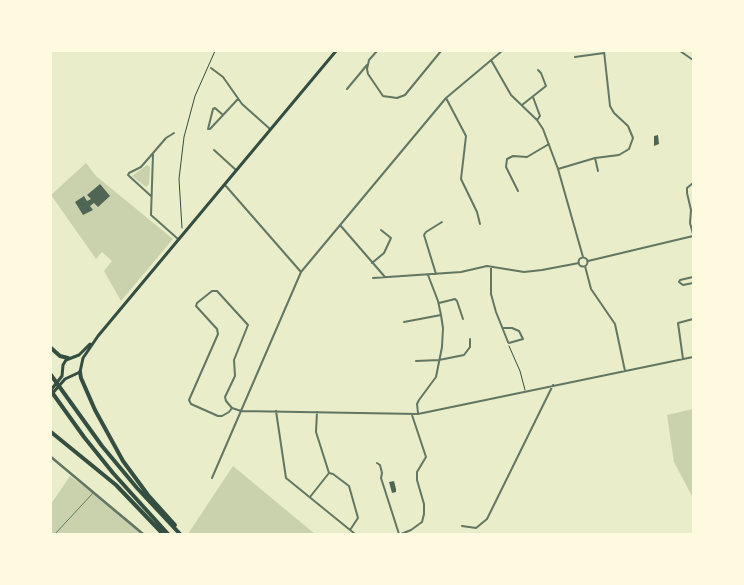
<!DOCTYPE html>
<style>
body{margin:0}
#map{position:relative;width:744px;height:585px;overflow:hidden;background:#e9edc9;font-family:"Golos Text",sans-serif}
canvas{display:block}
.frame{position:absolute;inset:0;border:52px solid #fefae0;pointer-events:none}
</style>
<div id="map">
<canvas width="744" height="585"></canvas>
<div class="frame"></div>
</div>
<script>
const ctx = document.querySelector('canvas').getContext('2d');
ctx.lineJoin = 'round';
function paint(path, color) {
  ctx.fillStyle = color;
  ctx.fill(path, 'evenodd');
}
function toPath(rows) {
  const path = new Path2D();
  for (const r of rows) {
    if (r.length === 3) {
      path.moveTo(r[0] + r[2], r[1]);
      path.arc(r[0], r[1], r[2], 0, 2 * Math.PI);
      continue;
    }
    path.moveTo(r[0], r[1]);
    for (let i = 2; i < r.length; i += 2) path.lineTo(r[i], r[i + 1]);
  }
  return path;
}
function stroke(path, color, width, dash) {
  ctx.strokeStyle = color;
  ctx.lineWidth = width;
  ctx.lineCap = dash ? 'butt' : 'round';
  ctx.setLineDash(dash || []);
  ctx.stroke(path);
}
paint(toPath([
 [86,163,96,176,173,239,121,301,104,271,112,261,102,252,96,259,51,195],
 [147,165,150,167,149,184,146,187,132,176],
 [693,409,693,498,674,462,667,415],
 [233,466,315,534,188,534],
 [70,476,125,517,145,534,53,534,51,532,51,504]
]), '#cad2ad');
paint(toPath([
 [658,135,659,144,654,146,654,136],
 [100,184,110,196,98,207,94,203,90,206,93,210,83,215,75,202,84,196,87,201,91,199,87,195],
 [394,481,396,489,396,492,392,493,389,482]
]), '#4f6655');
stroke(toPath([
 [182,228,179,179,184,137,195,96,215,51],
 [509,346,520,371,525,390]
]), '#344e41', 1);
stroke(toPath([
 [55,534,93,493]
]), '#617663', 1);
stroke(toPath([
 [377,51,369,60,367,69,368,74,383,96,397,98,405,95,441,51],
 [680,51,693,60],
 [575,57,604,53],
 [491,60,511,95,537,120,543,129,558,169,583,257],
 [211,68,223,77,242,104,270,129],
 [347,89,367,65],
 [533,97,540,116,537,120],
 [446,98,466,136,461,179,477,212,480,224],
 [522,105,546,86,541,73,538,70],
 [210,129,238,99],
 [210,129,208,129,213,109,215,108,223,115],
 [214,150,236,170],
 [153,154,151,215,178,239],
 [595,158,619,155,629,149,633,138,628,126,614,113,610,106,604,51],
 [558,169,595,158,598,171],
 [693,183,687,188,687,193,691,210,690,223,693,234],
 [225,185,301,272],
 [518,191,506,167,507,159,513,156,527,157,549,144],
 [151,196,128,175,129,173,141,167,166,138,174,133],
 [340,225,385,277],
 [583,262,4.5],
 [588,261,693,236],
 [372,263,384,253,391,238,381,230],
 [585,266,591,289,615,324,625,371],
 [491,267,491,294,496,312,508,342,509,343,523,339,519,331,512,328,503,328],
 [436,274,424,235,426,232,442,222],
 [693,277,680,280,679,282,683,285,693,283],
 [373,278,461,272,487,266,524,272,542,270,579,263],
 [439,303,455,299,457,301,463,319],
 [404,322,441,315],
 [683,359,678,323,693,319],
 [416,361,439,360,464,355,470,347,470,339],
 [232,408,226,401,225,397,235,376,234,360,248,325,217,291,212,291,197,303,196,306,217,329,218,334,189,400,191,404,218,416,222,416,229,412,232,408,241,411,418,414,693,357],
 [276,411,286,478,355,534],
 [418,413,417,404,419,400,436,377,442,347,443,328,441,315,438,301,428,275],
 [377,463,380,465,382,473,381,478,399,534],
 [329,473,333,474,349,486,358,518,350,530],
 [212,478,301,272,446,98,502,51],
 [310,497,329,473,316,432,317,412],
 [462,526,476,528,487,519,553,385],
 [401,534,411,530,422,522,424,514,424,504,417,480,417,472,426,457,412,415]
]), '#617663', 2);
stroke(toPath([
 [51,457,143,534]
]), '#617663', 2.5);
stroke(toPath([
 [51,390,62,376,63,365,66,360,79,355,90,344],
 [51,395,65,379,80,372,83,358,98,336,336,51]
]), '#344e41', 3);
stroke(toPath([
 [51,348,60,356,68,358],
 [80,372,81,378,95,410,123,461,148,495,175,525],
 [51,375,102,446,137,488,180,534],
 [51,391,84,437,113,473,168,534],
 [51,432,116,485,163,534]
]), '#344e41', 4);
</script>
